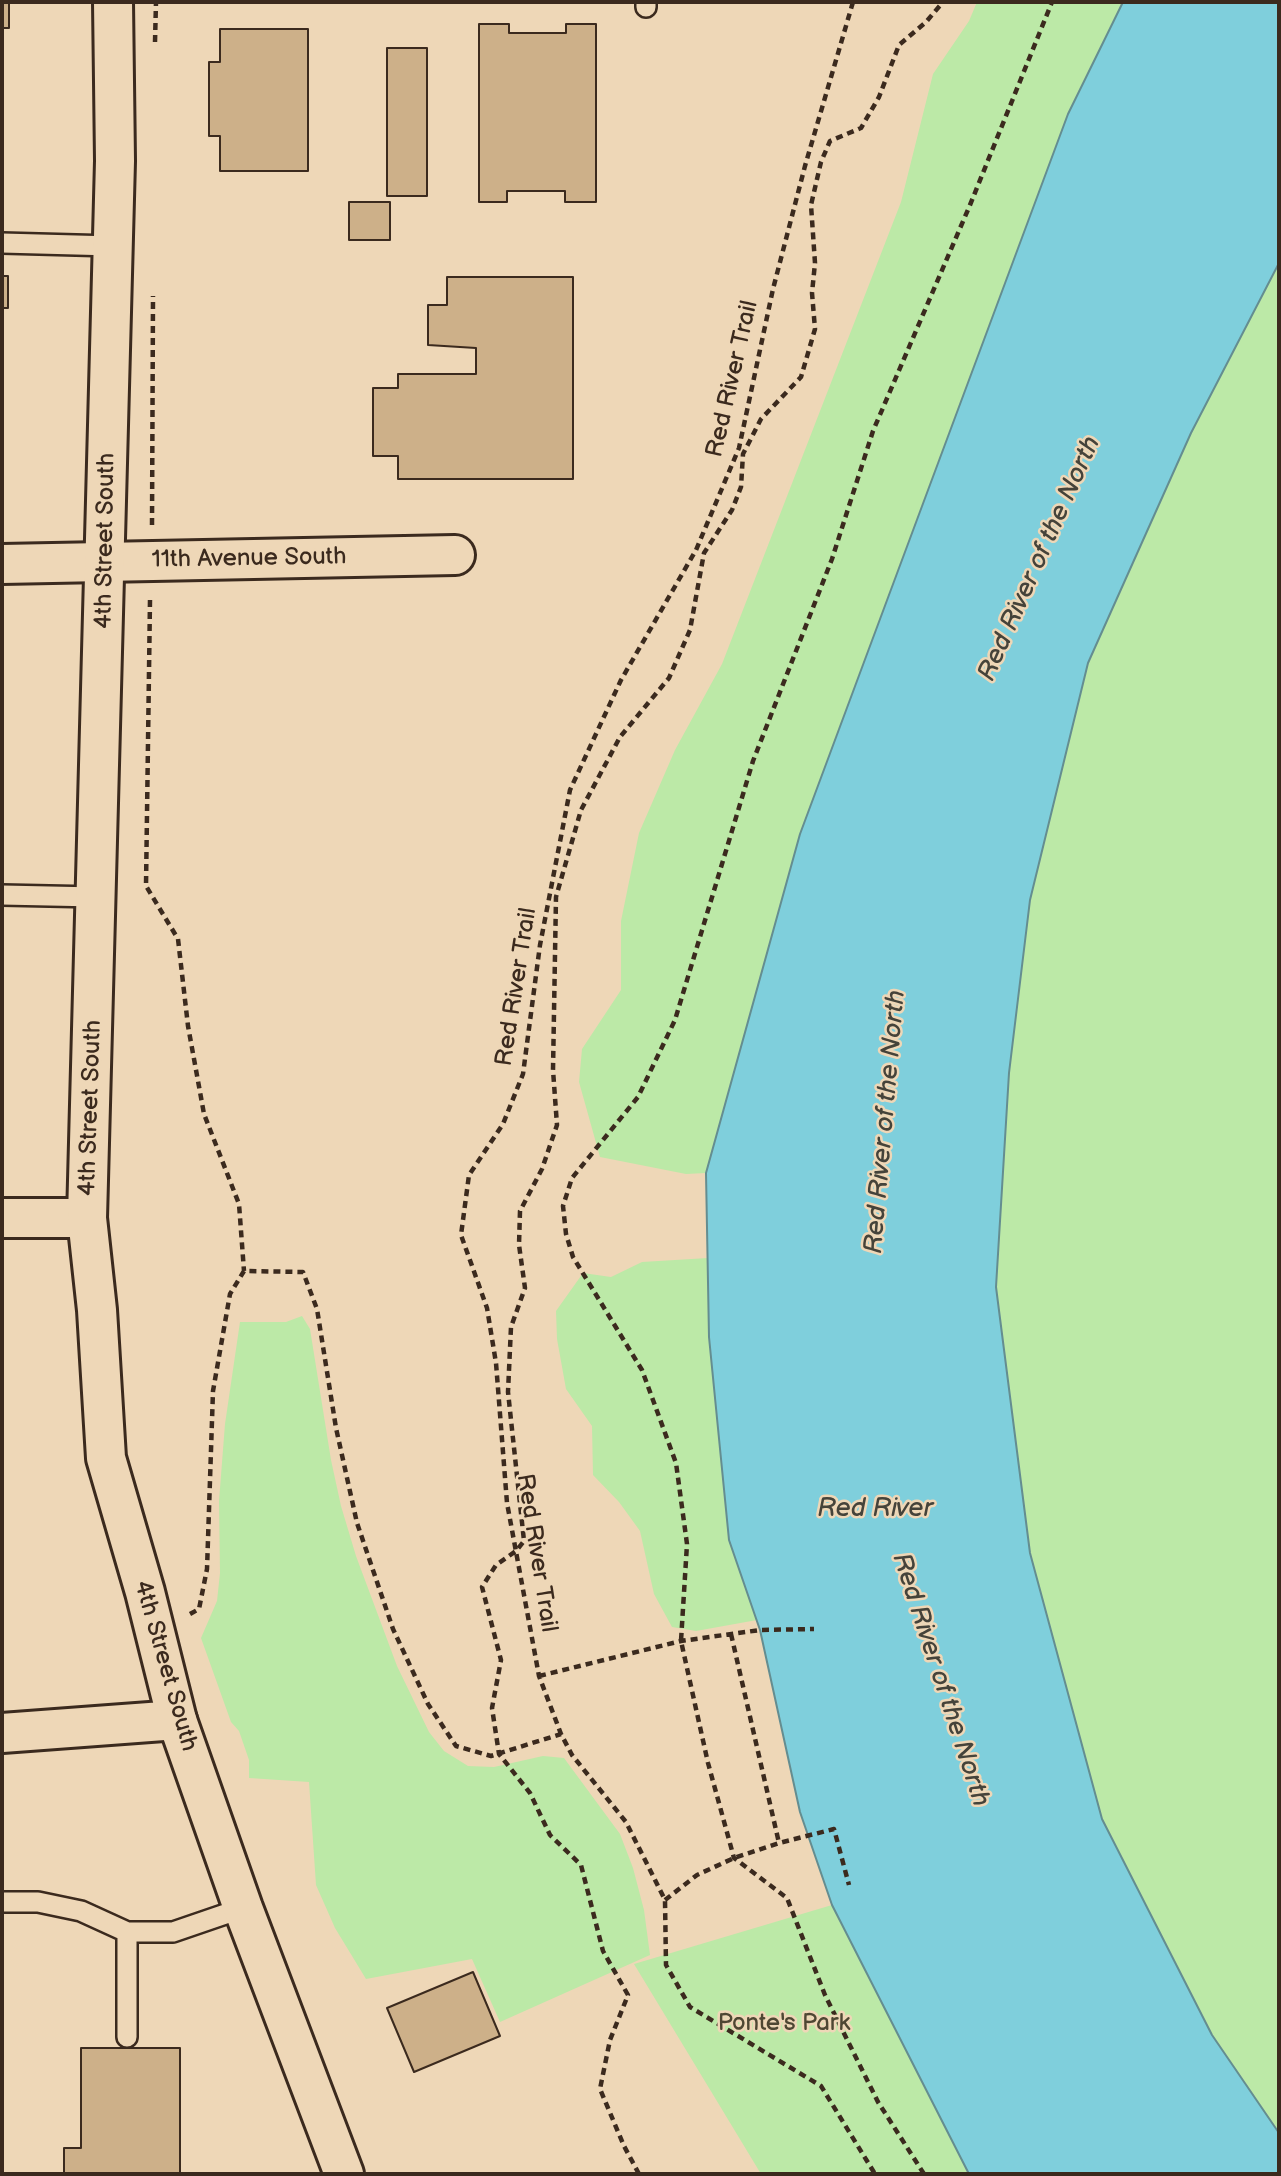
<!DOCTYPE html>
<style>
body{margin:0}
#map{position:relative;width:1281px;height:2176px;overflow:hidden;background:#eed7b7;font-family:"Balsamiq Sans",sans-serif}
canvas{display:block}
.frame{position:absolute;inset:0;border:4px solid #3b2a1e;pointer-events:none}
</style>
<div id="map">
<canvas width="1281" height="2176"></canvas>
<div class="frame"></div>
</div>
<script>
const ctx = document.querySelector('canvas').getContext('2d');
ctx.lineJoin = 'round';
function paint(path, color) {
  ctx.fillStyle = color;
  ctx.fill(path, 'evenodd');
}
function toPath(rows) {
  const path = new Path2D();
  for (const r of rows) {
    path.moveTo(r[0], r[1]);
    for (let i = 2; i < r.length; i += 2) path.lineTo(r[i], r[i + 1]);
  }
  return path;
}
function stroke(path, color, width, dash) {
  ctx.strokeStyle = color;
  ctx.lineWidth = width;
  ctx.lineCap = dash ? 'butt' : 'round';
  ctx.setLineDash(dash || []);
  ctx.stroke(path);
}
function write(font, color, halo, rows, align = 'center') {
  ctx.font = font + ' "Balsamiq Sans",sans-serif';
  ctx.lineWidth = 5;
  ctx.setLineDash([]);
  ctx.textBaseline = 'middle';
  ctx.strokeStyle = halo;
  ctx.fillStyle = color;
  for (const [text, x, y, turn = 0] of rows) {
    ctx.save();
    ctx.translate(x, y);
    ctx.rotate((+turn || 0) * Math.PI / 180);
    ctx.textAlign = isNaN(turn) ? turn : align;
    if (halo) ctx.strokeText(text, 0, 0);
    ctx.fillText(text, 0, 0);
    ctx.restore();
  }
}
paint(toPath([
 [977,2,1123,2,1068,114,800,834,706,1173,686,1174,600,1157,579,1082,582,1049,621,990,621,921,639,833,675,750,722,664,901,202,933,74,969,21],
 [1279,263,1279,2133,1212,2035,1102,1819,1030,1553,996,1287,1009,1073,1030,900,1088,663,1191,433],
 [708,1258,709,1337,729,1540,757,1620,696,1631,672,1627,654,1594,640,1531,619,1502,593,1475,592,1426,566,1389,557,1339,556,1311,583,1273,611,1277,642,1262],
 [302,1316,310,1329,331,1460,341,1506,356,1556,397,1666,429,1732,444,1751,468,1766,494,1767,543,1756,564,1758,620,1834,633,1868,644,1910,650,1955,500,2022,472,1959,366,1979,335,1928,316,1885,309,1782,249,1778,249,1760,239,1731,231,1722,201,1638,217,1601,220,1573,219,1501,225,1424,240,1322,286,1322],
 [832,1905,969,2174,761,2174,634,1964]
]), '#bce9a7');
const water = toPath([
 [1123,2,1279,2,1279,263,1191,433,1088,663,1030,900,1009,1073,996,1287,1030,1553,1102,1819,1212,2035,1279,2133,1279,2174,969,2174,832,1905,800,1812,760,1630,729,1540,709,1337,706,1173,800,834,1068,114,1123,2]
]);
paint(water, '#7fcfdc');
stroke(water, '#648d90', 2);
const building = toPath([
 [2,3,9,3,9,28,2,28,2,3],
 [479,24,509,24,509,33,566,33,566,24,596,24,596,202,565,202,565,191,507,191,507,202,479,202,479,24],
 [220,29,308,29,308,171,220,171,220,136,209,136,209,62,220,62,220,29],
 [387,48,427,48,427,196,387,196,387,48],
 [349,202,390,202,390,240,349,240,349,202],
 [2,276,8,276,8,308,2,308,2,276],
 [447,277,573,277,573,479,398,479,398,456,373,456,373,388,398,388,398,374,476,374,476,348,428,345,428,305,447,305,447,277],
 [473,1972,500,2036,414,2072,387,2008,473,1972],
 [81,2048,180,2048,180,2174,64,2174,64,2148,81,2148,81,2048]
]);
paint(building, '#cdb089');
stroke(building, '#3b2a1e', 2);
const lane = toPath([
 [646,2,646,7],
 [2,243,113,246],
 [2,895,97,897],
 [2,1902,38,1902,81,1911,127,1932,173,1932,243,1908],
 [127,1932,127,2037]
]);
const street = toPath([
 [2,564,455,555],
 [2,1218,87,1218],
 [177,1720,243,1908,344,2174]
]);
const secondary = toPath([
 [2,1733,177,1720,145,1592,106,1458,97,1310,87,1218,115,161,113,2]
]);
stroke(lane, '#3b2a1e', 24);
stroke(street, '#3b2a1e', 44);
stroke(secondary, '#3b2a1e', 44);
stroke(toPath([
 [853,2,805,166,773,289,739,448,696,550,621,680,570,790,540,945,523,1074,503,1124,469,1175,461,1235,487,1308,496,1363,507,1503,539,1676,561,1734,572,1755,626,1822,665,1900,666,1965,690,2007,821,2086,875,2174],
 [155,42,156,2],
 [152,525,153,296],
 [150,600,146,886,178,939,188,1026,204,1114,239,1204,244,1271],
 [190,1614,199,1609,207,1569,213,1391,230,1294,244,1271,303,1272,317,1309,336,1428,357,1523,393,1629,428,1704,456,1746,491,1756,561,1734],
 [731,1634,779,1843],
 [539,1676,681,1641,760,1630,814,1629],
 [665,1900,697,1875,734,1858,779,1843,834,1829,849,1885],
 [639,2174,624,2146,600,2089,610,2040,628,1995,603,1951,581,1865,550,1835,530,1793,499,1754,492,1708,501,1660,482,1587,496,1565,516,1551,524,1541,508,1392,511,1327,525,1288,519,1245,520,1211,542,1169,557,1125,553,1070,556,897,581,810,620,737,669,678,690,630,704,553,732,510,741,487,743,454,761,419,801,377,815,329,812,293,815,263,811,205,821,162,830,141,861,128,879,97,899,45,926,22,943,2],
 [924,2174,878,2102,825,1995,787,1898,734,1858,708,1763,681,1641,687,1544,676,1463,642,1370,573,1257,566,1234,563,1206,572,1178,638,1097,675,1020,753,761,832,559,873,431,970,205,1052,2]
]), '#3b2a1e', 4.5, [7, 5]);
stroke(lane, '#eed7b7', 19);
stroke(street, '#eed7b7', 38);
stroke(secondary, '#eed7b7', 38);
write('24px', '#3b2a1e', '#eed7b7', [
 ["Red River Trail",733,379,-77],
 ["4th Street South",106,541,-89],
 ["11th Avenue South",249,559,-1],
 ["Red River Trail",517,987,-81],
 ["4th Street South",91,1108,-88],
 ["Red River Trail",536,1553,81],
 ["4th Street South",165,1666,74]
]);
write('24px', '#4e4733', '#eed7b7', [
 ["Ponte's Park",784,2024]
]);
write('italic 26px', '#45433a', '#eed7b7', [
 ["Red River of the North",1040,559,-66],
 ["Red River of the North",886,1122,-85],
 ["Red River",875,1509],
 ["Red River of the North",940,1680,72]
]);
</script>
